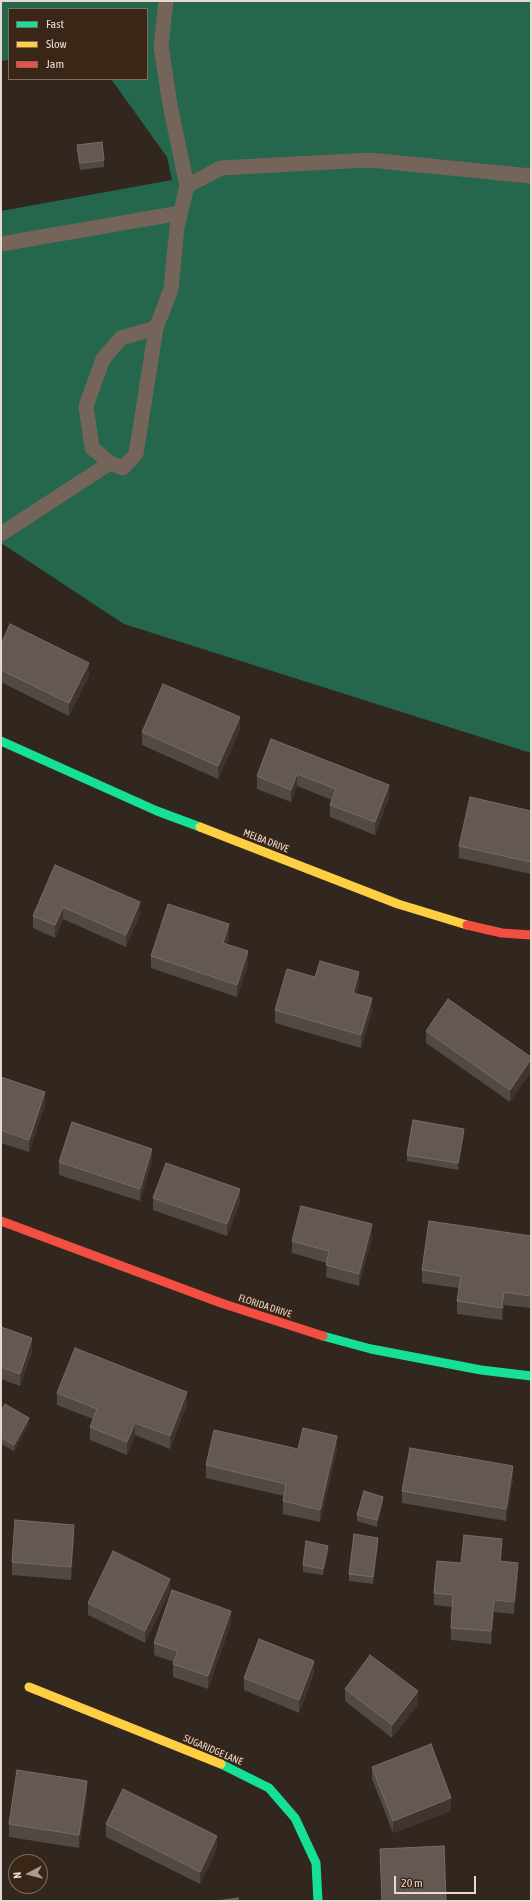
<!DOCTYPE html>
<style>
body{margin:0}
#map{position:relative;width:532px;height:1902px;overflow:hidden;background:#32271e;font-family:"Asap Condensed",sans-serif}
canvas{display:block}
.frame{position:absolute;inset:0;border:2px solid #e7d9cf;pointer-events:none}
.legend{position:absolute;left:8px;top:8px;width:140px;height:72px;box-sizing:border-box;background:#3a2616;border:1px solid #7f6e60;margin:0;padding:5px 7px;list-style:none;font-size:12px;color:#e7d9cf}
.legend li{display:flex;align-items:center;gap:8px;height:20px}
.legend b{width:20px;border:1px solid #7f6e60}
.north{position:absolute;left:8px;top:1854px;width:40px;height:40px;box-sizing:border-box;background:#3a2616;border:1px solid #7f6e60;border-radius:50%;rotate:263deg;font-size:11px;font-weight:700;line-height:16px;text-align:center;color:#e7d9cf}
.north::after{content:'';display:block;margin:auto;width:14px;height:18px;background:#a89b91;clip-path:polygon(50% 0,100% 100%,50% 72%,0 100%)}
.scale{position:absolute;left:394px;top:1876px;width:82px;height:18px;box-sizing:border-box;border:2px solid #e7d9cf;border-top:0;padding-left:5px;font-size:12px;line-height:14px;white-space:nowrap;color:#e7d9cf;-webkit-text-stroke:3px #3a2616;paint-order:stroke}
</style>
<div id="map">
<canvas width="532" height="1902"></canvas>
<div class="frame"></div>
<ul class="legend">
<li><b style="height:5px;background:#16e098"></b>Fast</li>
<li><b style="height:5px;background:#ffcf43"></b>Slow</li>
<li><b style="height:5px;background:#f24e42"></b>Jam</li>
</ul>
<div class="north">N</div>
<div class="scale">20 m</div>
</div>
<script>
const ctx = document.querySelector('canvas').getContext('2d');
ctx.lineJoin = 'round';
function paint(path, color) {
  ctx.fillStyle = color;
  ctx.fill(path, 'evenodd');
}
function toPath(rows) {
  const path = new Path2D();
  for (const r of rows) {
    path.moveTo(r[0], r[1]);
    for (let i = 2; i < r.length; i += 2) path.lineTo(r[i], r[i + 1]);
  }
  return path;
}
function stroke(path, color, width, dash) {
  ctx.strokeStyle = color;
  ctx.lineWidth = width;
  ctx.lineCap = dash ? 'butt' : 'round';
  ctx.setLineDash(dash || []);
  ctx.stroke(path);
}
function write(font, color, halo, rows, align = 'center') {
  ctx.font = font + ' "Asap Condensed",sans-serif';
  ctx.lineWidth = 3.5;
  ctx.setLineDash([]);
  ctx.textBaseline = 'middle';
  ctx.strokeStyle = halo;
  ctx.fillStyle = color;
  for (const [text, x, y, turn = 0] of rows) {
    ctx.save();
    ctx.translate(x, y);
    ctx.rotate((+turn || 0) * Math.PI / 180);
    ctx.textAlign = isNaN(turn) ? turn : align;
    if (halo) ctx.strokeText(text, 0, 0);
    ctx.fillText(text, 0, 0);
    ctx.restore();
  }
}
paint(toPath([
 [1,1,531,1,531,753,124,624,1,543,1,211,172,180,167,157,111,79,147,79,147,9,9,9,9,60,1,61]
]), '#24674c');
stroke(toPath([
 [166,1,161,46,170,105,187,186],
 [1,244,180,213],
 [156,328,121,338,103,359,86,406,92,448,110,463,123,468,136,454,156,328,171,289,177,227,187,186,221,168,369,160,531,176],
 [1,534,110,463]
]), '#746459', 15);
stroke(toPath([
 [1,741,157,811,200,827],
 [323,1336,371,1349,481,1370,531,1376],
 [221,1764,269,1788,295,1818,316,1863,318,1901]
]), '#16e098', 9);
stroke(toPath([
 [200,827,398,904,467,925],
 [29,1687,221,1764]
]), '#ffcf43', 9);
stroke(toPath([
 [467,925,502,933,531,935],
 [1,1221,221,1303,323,1336]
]), '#f24e42', 9);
paint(toPath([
 [77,145,104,160,104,167,80,170,77,151],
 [1,644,89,675,69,716,1,682],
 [240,729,218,779,142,745,142,732],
 [271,739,389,797,375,835,330,817,330,805,332,800,297,786,291,802,257,789,257,776],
 [531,811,531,874,459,858,459,846],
 [55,865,140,914,126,947,63,919,55,938,33,928,33,916],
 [229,936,227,944,248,964,237,997,151,968,151,956],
 [315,977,359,984,356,994,372,1011,361,1048,275,1023,275,1010],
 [426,1031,531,1057,510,1102,426,1043],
 [1,1077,45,1104,29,1152,1,1143],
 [464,1135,458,1170,407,1161,407,1155],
 [152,1161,140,1201,59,1175,59,1162],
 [153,1198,240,1202,227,1236,153,1210],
 [531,1236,531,1308,504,1305,502,1320,457,1314,457,1301,459,1288,422,1283,422,1270],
 [372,1237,359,1286,326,1277,327,1263,292,1253,292,1241],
 [1,1327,32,1351,20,1386,1,1379],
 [57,1393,187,1404,170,1449,135,1435,127,1455,90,1440,90,1427,93,1419,57,1405],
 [1,1411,29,1424,14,1451,1,1444],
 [298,1449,337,1449,320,1522,283,1514,283,1501,284,1496,206,1478,206,1465],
 [513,1479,506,1521,402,1503,402,1491],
 [383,1503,377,1527,357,1521,357,1515],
 [74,1537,71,1580,12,1575,12,1562],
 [378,1544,373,1584,349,1581,349,1574],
 [502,1551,501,1561,518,1575,514,1614,494,1612,491,1644,451,1640,451,1628,452,1607,434,1605,434,1593,461,1563],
 [328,1552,323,1575,303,1572,303,1565],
 [170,1591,145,1643,88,1615,88,1603],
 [231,1623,208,1689,173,1677,173,1664,174,1662,154,1655,154,1643],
 [314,1673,299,1713,244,1690,244,1678],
 [345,1689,418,1704,392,1738,345,1701],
 [372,1767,451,1811,393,1833,372,1779],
 [87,1794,79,1848,9,1837,9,1824],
 [106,1824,217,1848,200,1884,106,1837],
 [380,1849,446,1901,382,1901]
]), '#534943');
paint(toPath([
 [89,663,89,675,69,716,69,703],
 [240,717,240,729,218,779,218,766],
 [297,774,297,786,291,802,291,790],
 [389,785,389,797,375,835,375,822],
 [140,902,140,914,126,947,126,935],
 [63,907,63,919,55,938,55,925],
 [229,924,229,936,223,956,223,943],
 [248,951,248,964,237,997,237,985],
 [359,972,359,984,353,1005,353,993],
 [372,998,372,1011,361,1048,361,1035],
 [531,1059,531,1072,510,1102,510,1090],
 [45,1092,45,1104,29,1152,29,1140],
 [464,1129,464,1135,458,1170,458,1163],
 [152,1149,152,1161,140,1201,140,1189],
 [240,1189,240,1202,227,1236,227,1224],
 [372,1224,372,1237,359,1286,359,1274],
 [504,1292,504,1305,502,1320,502,1308],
 [32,1338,32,1351,20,1386,20,1374],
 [187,1392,187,1404,170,1449,170,1436],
 [29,1418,29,1424,14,1451,14,1445],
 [135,1423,135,1435,127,1455,127,1442],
 [337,1436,337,1449,320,1522,320,1510],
 [513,1466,513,1479,506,1521,506,1509],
 [383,1497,383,1503,377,1527,377,1520],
 [74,1525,74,1537,71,1580,71,1567],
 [378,1538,378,1544,373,1584,373,1577],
 [502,1539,502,1551,500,1573,500,1561],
 [328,1546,328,1552,323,1575,323,1569],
 [518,1563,518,1575,514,1614,514,1602],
 [170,1579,170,1591,145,1643,145,1631],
 [494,1600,494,1612,491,1644,491,1631],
 [231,1611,231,1623,208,1689,208,1676],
 [314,1661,314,1673,299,1713,299,1700],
 [418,1691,418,1704,392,1738,392,1725],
 [87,1781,87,1794,79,1848,79,1835],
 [451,1798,451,1811,393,1833,393,1821],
 [217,1836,217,1848,200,1884,200,1872]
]), '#3f352e');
const building = toPath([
 [102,142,104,160,80,163,77,145,102,142],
 [10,624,89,663,69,703,1,670,1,644,10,624],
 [163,684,240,717,218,766,142,732,163,684],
 [271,739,389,785,375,822,330,805,336,789,297,774,291,790,257,776,271,739],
 [470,797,531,811,531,862,459,846,470,797],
 [55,865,140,902,126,935,63,907,55,925,33,916,55,865],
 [168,904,229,924,223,943,248,951,237,985,151,956,168,904],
 [320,961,359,972,353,993,372,998,361,1035,275,1010,287,969,315,977,320,961],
 [448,999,531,1057,531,1059,510,1090,426,1031,448,999],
 [1,1077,45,1092,29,1140,1,1130,1,1077],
 [413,1120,464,1129,458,1163,407,1155,413,1120],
 [72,1122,152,1149,140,1189,59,1162,72,1122],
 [166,1163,240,1189,227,1224,153,1198,166,1163],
 [301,1206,372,1224,359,1274,326,1265,329,1251,292,1241,301,1206],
 [429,1221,531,1236,531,1296,504,1292,502,1308,457,1301,461,1276,422,1270,429,1221],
 [1,1327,32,1338,20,1374,1,1367,1,1327],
 [75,1348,187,1392,170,1436,135,1423,127,1442,90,1427,97,1409,57,1393,75,1348],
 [5,1404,29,1418,14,1445,1,1437,1,1411,5,1404],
 [303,1428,337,1436,320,1510,283,1501,286,1484,206,1465,214,1430,298,1449,303,1428],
 [410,1448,513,1466,506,1509,402,1491,410,1448],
 [364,1491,383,1497,377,1520,357,1515,364,1491],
 [15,1520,74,1525,71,1567,12,1562,15,1520],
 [354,1534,378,1538,373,1577,349,1574,354,1534],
 [464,1535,502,1539,500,1561,518,1563,514,1602,494,1600,491,1631,451,1628,453,1595,434,1593,437,1561,461,1563,464,1535],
 [306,1541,328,1546,323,1569,303,1565,306,1541],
 [113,1551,170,1579,145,1631,88,1603,113,1551],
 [172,1590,231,1611,208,1676,173,1664,178,1651,154,1643,172,1590],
 [259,1639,314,1661,299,1700,244,1678,259,1639],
 [370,1655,418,1691,392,1725,345,1689,370,1655],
 [431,1744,451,1798,393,1821,372,1767,431,1744],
 [17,1770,87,1781,79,1835,9,1824,17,1770],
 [123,1789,217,1836,200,1872,106,1824,123,1789],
 [444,1846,446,1901,382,1901,380,1849,444,1846],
 [238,1898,238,1901,217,1901,238,1898]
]);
paint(building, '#635852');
stroke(building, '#786c65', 1);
write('10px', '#e7d9cf', '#3a2616', [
 ["MELBA DRIVE",266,841,21],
 ["FLORIDA DRIVE",265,1306,18],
 ["SUGARIDGE LANE",213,1750,23]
]);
</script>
